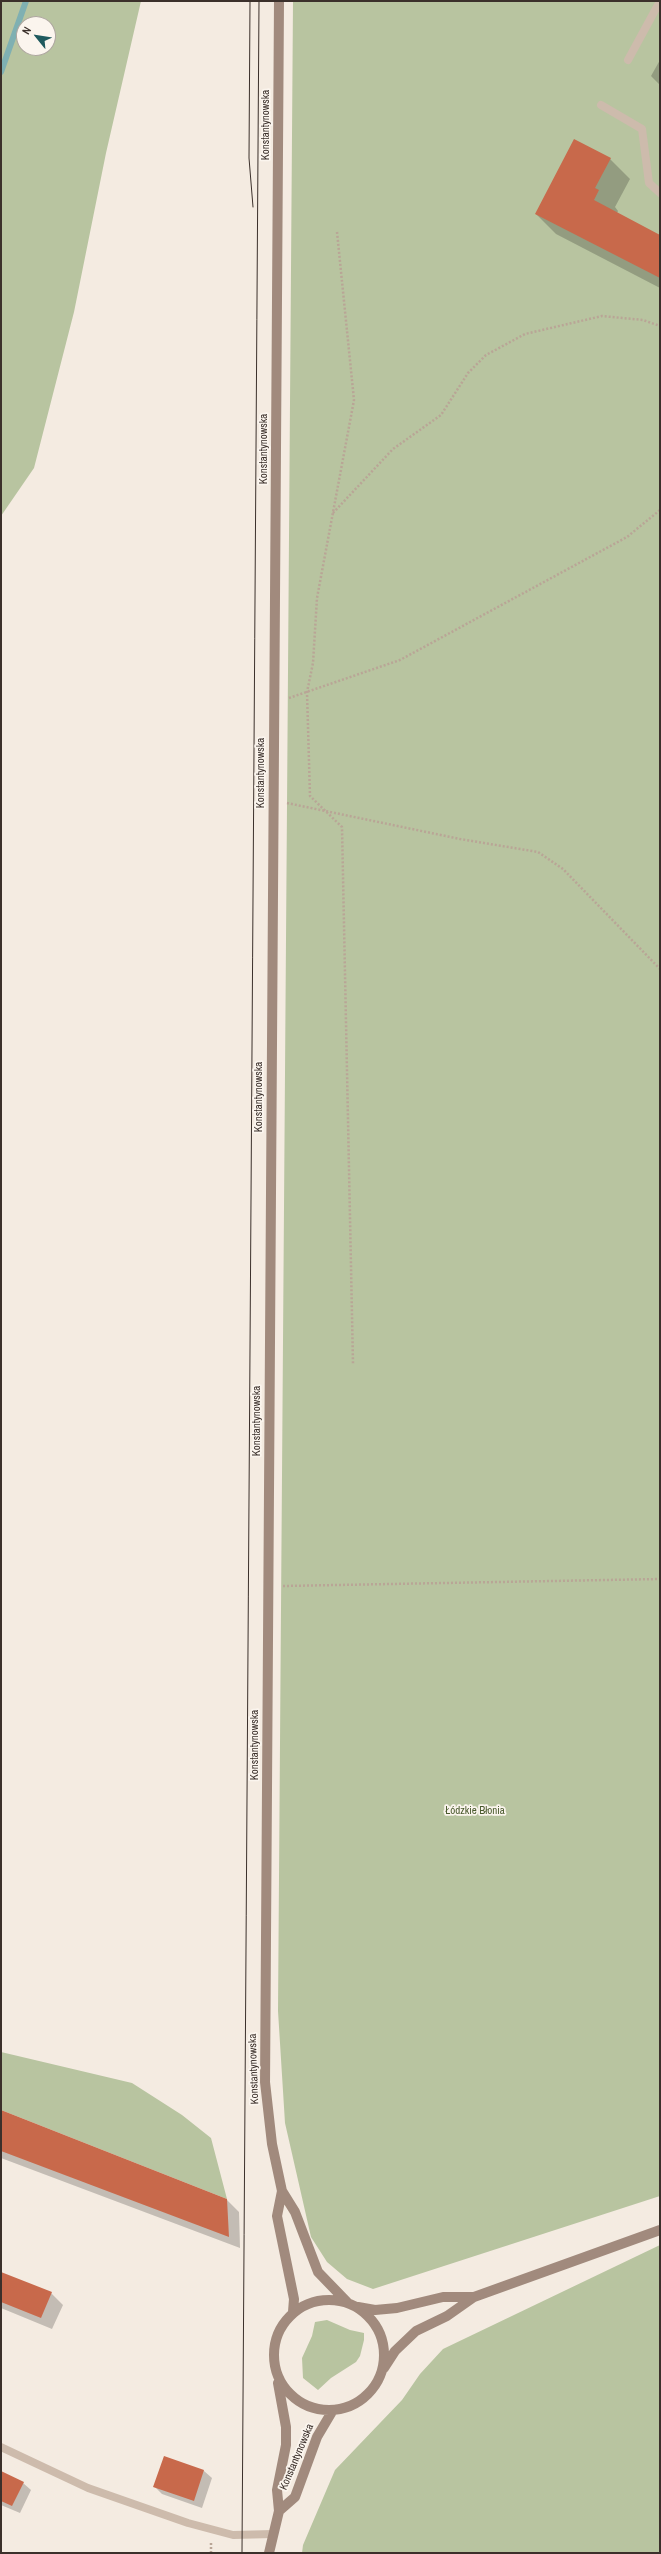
<!DOCTYPE html>
<meta charset="utf-8">
<style>
body{margin:0}
#map{position:relative;width:661px;height:2554px;overflow:hidden;background:#f4ebe1;font-family:"Archivo Narrow",sans-serif}
canvas{display:block}
.frame{position:absolute;inset:0;border:2px solid #3b302b;pointer-events:none}
.north{position:absolute;left:16px;top:16px;width:40px;height:40px;box-sizing:border-box;background:#fbf5ee;border:1px solid #aea6a0;border-radius:50%;rotate:300deg;font-size:11px;font-weight:700;line-height:16px;text-align:center;color:#3b302b}
.north::after{content:'';display:block;margin:auto;width:14px;height:18px;background:#1f5a5e;clip-path:polygon(50% 0,100% 100%,50% 72%,0 100%)}
</style>
<div id="map">
<canvas width="661" height="2554"></canvas>
<div class="frame"></div>
<div class="north">N</div>
</div>
<script>
const ctx = document.querySelector('canvas').getContext('2d');
ctx.lineJoin = 'round';
function paint(path, color) {
  ctx.fillStyle = color;
  ctx.fill(path, 'evenodd');
}
function toPath(rows) {
  const path = new Path2D();
  for (const r of rows) {
    if (r.length === 3) {
      path.moveTo(r[0] + r[2], r[1]);
      path.arc(r[0], r[1], r[2], 0, 2 * Math.PI);
      continue;
    }
    path.moveTo(r[0], r[1]);
    for (let i = 2; i < r.length; i += 2) path.lineTo(r[i], r[i + 1]);
  }
  return path;
}
function stroke(path, color, width, dash) {
  ctx.strokeStyle = color;
  ctx.lineWidth = width;
  ctx.lineCap = dash ? 'butt' : 'round';
  ctx.setLineDash(dash || []);
  ctx.stroke(path);
}
function write(font, color, halo, rows, align = 'center') {
  ctx.font = font + ' "Archivo Narrow",sans-serif';
  ctx.lineWidth = 3.5;
  ctx.setLineDash([]);
  ctx.textBaseline = 'middle';
  ctx.strokeStyle = halo;
  ctx.fillStyle = color;
  for (const [text, x, y, turn = 0] of rows) {
    ctx.save();
    ctx.translate(x, y);
    ctx.rotate((+turn || 0) * Math.PI / 180);
    ctx.textAlign = isNaN(turn) ? turn : align;
    if (halo) ctx.strokeText(text, 0, 0);
    ctx.fillText(text, 0, 0);
    ctx.restore();
  }
}
paint(toPath([
 [1,1,141,1,106,153,74,312,34,468,1,516],
 [24,24,48,24,48,48,24,48],
 [293,1,660,1,660,2196,373,2289,347,2279,327,2262,311,2237,285,2123,278,2011],
 [1,1424,2,1442,1,1732],
 [1,2052,132,2083,182,2115,211,2138,227,2199,1,2110],
 [660,2245,660,2553,302,2553,303,2545,335,2470,402,2400,420,2374,443,2349],
 [327,2320,350,2330,364,2333,364,2340,360,2356,356,2362,331,2378,318,2390,303,2378,302,2358,312,2336,315,2322]
]), '#b8c4a0');
paint(toPath([
 [660,60,660,85,651,76],
 [610,159,630,179,615,207,618,211,617,213,660,236,660,288,556,234,536,214],
 [1,2111,227,2200,239,2212,240,2248,1,2158],
 [1,2273,51,2293,63,2305,52,2329,1,2308],
 [164,2457,204,2471,212,2478,202,2508,162,2494,155,2487],
 [1,2478,23,2483,31,2490,20,2513,1,2505]
]), '#0003');
stroke(toPath([
 [1,72,26,1]
]), '#7fb0b2', 6);
paint(toPath([
 [574,139,611,158,595,188,599,190,594,200,660,235,660,278,535,214],
 [1,2110,227,2199,229,2237,1,2151],
 [1,2272,52,2292,41,2318,1,2302],
 [164,2456,204,2470,194,2501,153,2487],
 [1,2471,24,2482,12,2506,1,2501]
]), '#c8694b');
stroke(toPath([
 [337,232,354,400,317,598,313,663,307,692,310,796,342,827,353,1364],
 [333,513,393,449,441,415,468,373,486,355,525,334,602,316,643,320,660,326],
 [289,698,400,660,627,537,660,510],
 [287,803,460,839,538,852,563,869,660,969],
 [283,1586,660,1579],
 [211,2553,211,2543]
]), '#b9a596', 2.5, [2, 2]);
stroke(toPath([
 [628,60,658,5],
 [601,105,642,129,649,183,660,193],
 [1,2447,88,2488,188,2523,233,2535,273,2534]
]), '#cdbbac', 8);
stroke(toPath([
 [279,1,265,2082,272,2144,282,2191,295,2212,318,2272,347,2302],
 [282,2191,277,2216,294,2299,293,2312],
 [329,2355,55],
 [358,2307,375,2310,397,2308,443,2297,474,2297],
 [384,2368,395,2351,416,2331,447,2316,474,2297,660,2230],
 [279,2511,295,2497,317,2437,333,2410],
 [269,2553,279,2511,277,2490,286,2445,286,2427,278,2383]
]), '#a18a7d', 10);
stroke(toPath([
 [250,1,249,158,253,207],
 [242,2553,259,1]
]), '#3b302b', 1);
write('11px', '#3b302b', '#fbf5ee', [
 ["Konstantynowska",266,125,-90],
 ["Konstantynowska",264,449,-90],
 ["Konstantynowska",261,773,-90],
 ["Konstantynowska",259,1097,-90],
 ["Konstantynowska",257,1421,-90],
 ["Konstantynowska",255,1745,-90],
 ["Konstantynowska",254,2069,-92],
 ["Konstantynowska",297,2457,-67]
]);
write('11px', '#4a5a2e', '#fbf5ee', [
 ["Łódzkie Błonia",475,1811]
]);
</script>
